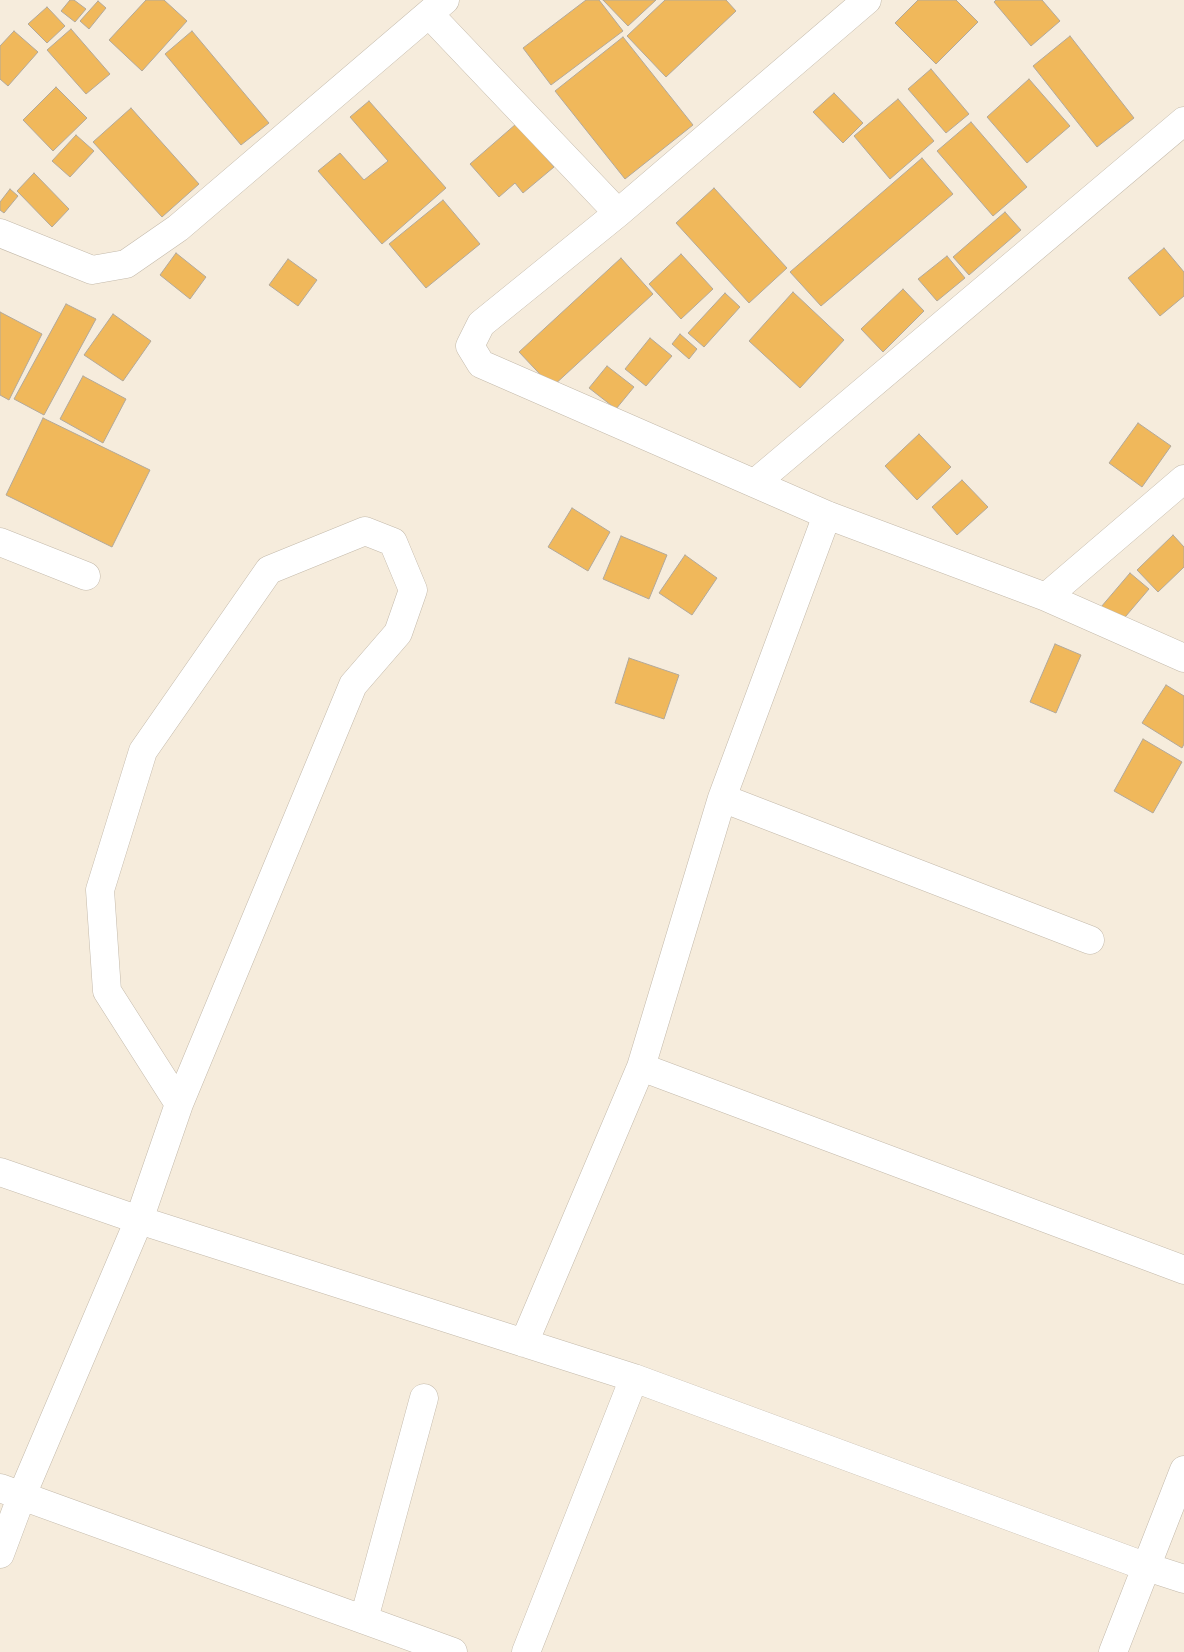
<!DOCTYPE html>
<style>
body{margin:0}
canvas{display:block;background:#f6ecdc}
</style>
<canvas width="1184" height="1652"></canvas>
<script>
const ctx = document.querySelector('canvas').getContext('2d');
ctx.lineJoin = 'round';
function paint(path, color) {
  ctx.fillStyle = color;
  ctx.fill(path, 'evenodd');
}
function toPath(rows) {
  const path = new Path2D();
  for (const r of rows) {
    path.moveTo(r[0], r[1]);
    for (let i = 2; i < r.length; i += 2) path.lineTo(r[i], r[i + 1]);
  }
  return path;
}
function stroke(path, color, width, dash) {
  ctx.strokeStyle = color;
  ctx.lineWidth = width;
  ctx.lineCap = dash ? 'butt' : 'round';
  ctx.setLineDash(dash || []);
  ctx.stroke(path);
}
const building = toPath([
 [70,0,74,0,86,9,75,22,61,11,70,0],
 [146,0,164,0,187,21,142,71,109,40,146,0],
 [586,0,599,0,623,31,551,85,523,48,586,0],
 [603,0,656,0,628,26,603,0],
 [665,0,726,0,736,11,666,77,627,36,665,0],
 [918,0,956,0,978,22,936,64,895,23,918,0],
 [996,0,1042,0,1060,21,1031,46,994,2,996,0],
 [98,1,106,8,89,29,80,21,98,1],
 [47,7,65,26,47,43,28,24,47,7],
 [71,29,110,74,86,94,47,50,71,29],
 [14,31,38,52,8,86,0,79,0,46,14,31],
 [192,31,269,123,241,145,165,54,192,31],
 [1070,36,1134,118,1097,147,1033,66,1070,36],
 [623,37,693,125,625,179,555,91,623,37],
 [931,69,969,114,946,133,908,89,931,69],
 [1029,79,1070,126,1027,163,987,117,1029,79],
 [56,87,87,118,53,151,23,120,56,87],
 [834,93,863,123,843,143,813,112,834,93],
 [898,99,934,141,890,179,854,136,898,99],
 [369,101,446,188,382,244,318,171,340,153,364,180,388,161,350,117,369,101],
 [131,108,199,184,162,217,93,142,131,108],
 [971,122,1027,187,993,216,937,151,971,122],
 [516,124,554,167,523,193,515,183,499,197,470,164,516,124],
 [76,135,94,151,70,177,52,161,76,135],
 [922,158,953,194,821,306,790,272,922,158],
 [34,173,69,209,52,227,17,191,34,173],
 [714,188,787,268,749,303,676,223,714,188],
 [10,189,18,196,4,213,0,210,0,202,10,189],
 [443,200,480,244,426,288,389,244,443,200],
 [1005,212,1021,230,969,275,953,257,1005,212],
 [1164,248,1184,272,1184,296,1160,316,1128,278,1164,248],
 [176,253,206,277,190,299,160,275,176,253],
 [681,254,713,289,681,319,649,284,681,254],
 [947,256,965,278,937,301,918,279,947,256],
 [621,258,653,294,552,387,519,352,621,258],
 [288,259,317,280,298,306,269,285,288,259],
 [903,289,924,311,883,352,861,329,903,289],
 [793,292,844,340,800,388,749,341,793,292],
 [725,293,740,307,704,347,688,333,725,293],
 [66,304,96,319,44,415,14,399,66,304],
 [0,312,42,334,9,400,0,395,0,312],
 [113,314,151,341,123,381,84,355,113,314],
 [680,334,697,349,689,359,672,344,680,334],
 [650,338,672,356,646,386,625,369,650,338],
 [607,366,634,387,616,409,589,388,607,366],
 [83,376,126,399,103,443,60,419,83,376],
 [43,418,150,470,112,547,6,495,43,418],
 [1138,423,1171,446,1142,487,1109,463,1138,423],
 [919,434,951,467,917,500,885,466,919,434],
 [962,480,988,507,957,535,932,507,962,480],
 [572,508,610,532,588,571,548,547,572,508],
 [1173,535,1184,547,1184,567,1158,592,1137,570,1173,535],
 [621,536,667,555,649,599,603,579,621,536],
 [685,555,717,578,692,615,659,593,685,555],
 [1130,573,1149,589,1120,623,1101,607,1130,573],
 [1055,644,1081,655,1056,713,1030,702,1055,644],
 [629,658,679,675,664,719,615,703,629,658],
 [1166,685,1184,696,1184,744,1182,748,1142,723,1166,685],
 [1143,739,1182,762,1153,813,1114,791,1143,739]
]);
paint(building, '#f0b85b');
stroke(building, '#b3a99a', 1);
const minor = toPath([
 [867,0,618,213,481,324,470,346,481,364,827,515,1046,597,1184,658],
 [429,14,618,213],
 [0,233,92,270,126,264,178,228,445,0],
 [755,483,1184,121],
 [0,542,86,576],
 [1046,597,1184,479],
 [722,798,1090,940],
 [641,1067,1184,1270],
 [0,1172,139,1220,634,1378,1147,1567,1184,1579],
 [524,1343,641,1067,722,798,827,515],
 [0,1488,453,1652],
 [0,1554,22,1495,139,1220,179,1104,353,685,398,633,413,590,393,542,365,531,269,570,143,751,100,890,107,991,179,1104],
 [364,1619,424,1398],
 [526,1652,634,1378],
 [1113,1652,1184,1470]
]);
stroke(minor, '#c4baab', 29);
stroke(minor, '#fff', 28);
</script>
